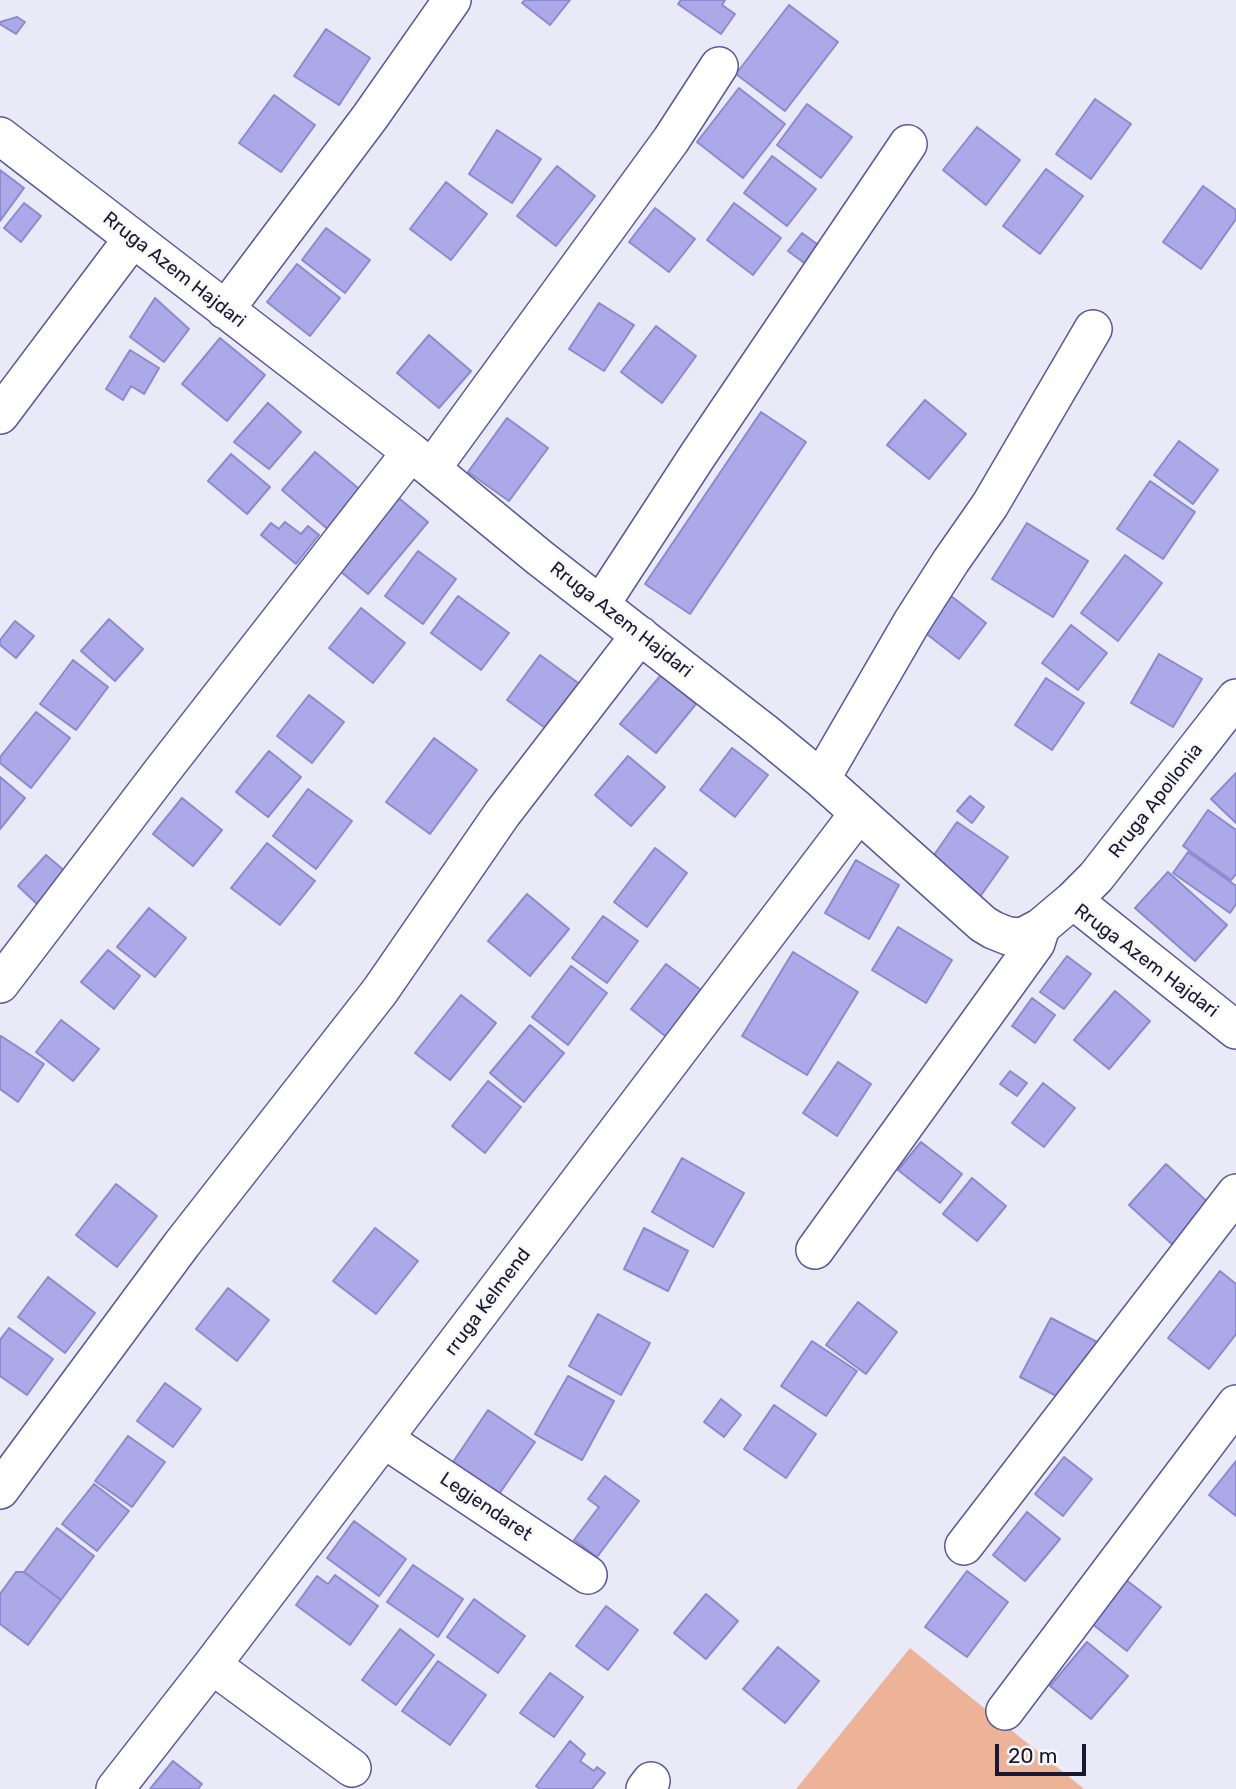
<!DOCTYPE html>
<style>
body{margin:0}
#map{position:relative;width:1236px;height:1789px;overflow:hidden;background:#e9e9f8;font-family:Rubik,sans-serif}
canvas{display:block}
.scale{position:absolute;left:995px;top:1744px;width:91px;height:32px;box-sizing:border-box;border:4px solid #191732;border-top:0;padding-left:9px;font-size:21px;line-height:24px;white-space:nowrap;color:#191732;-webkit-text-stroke:5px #f8f8f8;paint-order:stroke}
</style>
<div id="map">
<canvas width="1236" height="1789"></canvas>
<div class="scale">20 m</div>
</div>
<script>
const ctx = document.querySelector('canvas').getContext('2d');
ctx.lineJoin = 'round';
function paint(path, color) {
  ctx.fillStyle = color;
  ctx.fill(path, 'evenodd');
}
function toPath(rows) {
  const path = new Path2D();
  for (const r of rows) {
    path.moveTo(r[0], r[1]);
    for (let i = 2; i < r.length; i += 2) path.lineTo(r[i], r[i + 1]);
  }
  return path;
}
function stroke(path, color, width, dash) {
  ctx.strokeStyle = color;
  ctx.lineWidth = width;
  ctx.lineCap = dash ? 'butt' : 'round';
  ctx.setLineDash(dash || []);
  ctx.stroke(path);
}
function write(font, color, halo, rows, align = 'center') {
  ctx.font = font + ' Rubik,sans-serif';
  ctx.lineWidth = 5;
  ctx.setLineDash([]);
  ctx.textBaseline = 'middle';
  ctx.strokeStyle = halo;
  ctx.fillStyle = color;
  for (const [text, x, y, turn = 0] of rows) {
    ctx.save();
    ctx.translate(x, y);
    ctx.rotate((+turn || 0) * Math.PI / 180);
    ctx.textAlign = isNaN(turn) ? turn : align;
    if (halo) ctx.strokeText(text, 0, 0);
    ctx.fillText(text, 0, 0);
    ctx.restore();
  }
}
paint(toPath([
 [910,1648,1084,1789,796,1789]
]), '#edb399');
const building = toPath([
 [525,0,570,0,550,25,522,3,525,0],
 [681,0,725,0,722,5,735,14,721,34,678,4,681,0],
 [789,5,838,42,785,111,736,74,789,5],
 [17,17,25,22,16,34,0,24,0,22,17,17],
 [326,29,370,58,339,105,294,76,326,29],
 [739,88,785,124,743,178,697,142,739,88],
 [274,95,315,125,281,172,239,143,274,95],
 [1095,99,1131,124,1091,179,1056,154,1095,99],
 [807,104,852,137,821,178,777,145,807,104],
 [977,127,1020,160,986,205,943,170,977,127],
 [497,130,541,159,512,203,469,174,497,130],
 [772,156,816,189,787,226,744,193,772,156],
 [557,166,595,196,556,246,517,216,557,166],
 [1046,169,1083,196,1040,254,1003,226,1046,169],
 [0,170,24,188,0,221,0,170],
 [446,182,487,214,451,260,410,229,446,182],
 [1203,186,1236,210,1236,219,1201,269,1163,242,1203,186],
 [24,203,41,216,21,242,4,228,24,203],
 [734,203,781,238,753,275,707,240,734,203],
 [655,208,695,239,669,272,629,242,655,208],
 [326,228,370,260,345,293,302,260,326,228],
 [802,233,825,250,811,268,788,251,802,233],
 [297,264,340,298,310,336,267,302,297,264],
 [155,298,189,329,164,362,130,337,155,298],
 [599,303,634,325,604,371,569,349,599,303],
 [656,326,696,356,662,403,621,372,656,326],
 [429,335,471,371,439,408,397,373,429,335],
 [220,338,265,375,227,421,182,384,220,338],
 [130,350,159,368,144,394,131,386,123,400,106,389,130,350],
 [925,400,966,434,929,479,887,445,925,400],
 [268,403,301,432,269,469,234,442,268,403],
 [761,412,806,442,690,614,645,584,761,412],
 [507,418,548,448,509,501,468,472,507,418],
 [1179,441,1218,470,1193,504,1154,475,1179,441],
 [315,452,364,493,331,532,282,490,315,452],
 [231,454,270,487,247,514,208,481,231,454],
 [1150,481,1195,512,1163,559,1117,529,1150,481],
 [395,495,428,522,368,594,335,567,395,495],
 [285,522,301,534,308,526,319,535,296,564,261,535,271,523,279,529,285,522],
 [1027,523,1088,561,1053,617,992,579,1027,523],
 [418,551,456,579,423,624,385,596,418,551],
 [1125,555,1162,583,1118,641,1081,613,1125,555],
 [458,596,509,633,481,670,431,633,458,596],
 [951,596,986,623,959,659,924,632,951,596],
 [361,608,405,643,373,683,329,648,361,608],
 [109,619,143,649,115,681,81,651,109,619],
 [15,621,34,636,16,658,0,645,0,640,15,621],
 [1071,625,1107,653,1078,690,1042,663,1071,625],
 [1159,654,1202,679,1173,727,1131,703,1159,654],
 [540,655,585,688,552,733,507,700,540,655],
 [73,660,108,687,76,730,40,704,73,660],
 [661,675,696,704,656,753,620,724,661,675],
 [1046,678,1084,703,1052,750,1015,725,1046,678],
 [309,695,344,722,312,763,277,736,309,695],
 [36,712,70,738,31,788,0,763,0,757,36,712],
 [434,738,477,770,430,834,386,802,434,738],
 [732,748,768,775,735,817,700,790,732,748],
 [269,751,301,777,268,817,236,792,269,751],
 [628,756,665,787,631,826,595,795,628,756],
 [1236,773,1236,823,1211,799,1236,773],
 [0,777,25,798,0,829,0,777],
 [308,789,352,821,316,869,273,836,308,789],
 [970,796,984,807,972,823,957,811,970,796],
 [182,798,222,830,193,866,153,834,182,798],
 [1208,810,1236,830,1236,874,1231,880,1183,846,1208,810],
 [957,822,1008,857,977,901,927,865,957,822],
 [267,843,315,881,280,925,231,888,267,843],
 [655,848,687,873,647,927,614,902,655,848],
 [1188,852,1236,886,1236,904,1230,913,1173,873,1188,852],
 [46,855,67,873,38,905,18,886,46,855],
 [856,860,899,885,869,939,825,913,856,860],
 [1168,872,1227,925,1195,961,1135,908,1168,872],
 [527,894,569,929,530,976,488,941,527,894],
 [149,908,186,938,155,977,117,947,149,908],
 [603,916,638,941,607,983,572,958,603,916],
 [898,927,952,960,926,1003,872,970,898,927],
 [108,950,140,976,114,1009,81,982,108,950],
 [793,952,858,992,807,1075,742,1036,793,952],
 [1067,956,1091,974,1064,1009,1040,992,1067,956],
 [666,964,705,993,669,1039,631,1009,666,964],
 [571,966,607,993,568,1045,532,1017,571,966],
 [1115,991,1150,1021,1109,1069,1074,1040,1115,991],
 [461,995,496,1023,450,1080,415,1053,461,995],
 [1032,998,1055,1015,1035,1043,1012,1026,1032,998],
 [61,1020,99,1049,73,1081,36,1052,61,1020],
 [530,1025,564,1053,524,1102,490,1073,530,1025],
 [1,1036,44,1064,18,1102,0,1089,0,1038,1,1036],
 [838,1062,871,1084,837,1136,803,1113,838,1062],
 [1010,1071,1027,1083,1017,1096,1000,1084,1010,1071],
 [488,1081,521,1107,485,1153,452,1126,488,1081],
 [1043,1083,1075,1108,1044,1147,1012,1123,1043,1083],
 [921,1142,962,1174,940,1203,898,1170,921,1142],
 [682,1158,744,1193,713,1247,652,1212,682,1158],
 [1166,1164,1211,1205,1174,1246,1129,1205,1166,1164],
 [972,1178,1006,1206,977,1241,943,1214,972,1178],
 [116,1184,157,1216,117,1267,76,1235,116,1184],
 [375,1228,418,1261,376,1314,333,1281,375,1228],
 [644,1228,688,1251,668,1291,624,1269,644,1228],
 [1220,1271,1236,1284,1236,1334,1209,1369,1168,1338,1220,1271],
 [48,1277,95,1313,65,1353,18,1317,48,1277],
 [228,1288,269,1320,237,1361,196,1329,228,1288],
 [858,1302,897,1332,866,1374,826,1345,858,1302],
 [598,1314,650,1343,621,1395,569,1366,598,1314],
 [1051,1318,1099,1343,1068,1402,1020,1377,1051,1318],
 [9,1328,53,1359,27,1395,0,1376,0,1340,9,1328],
 [812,1341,857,1371,826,1416,781,1386,812,1341],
 [568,1376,614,1401,582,1460,535,1434,568,1376],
 [165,1383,201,1409,173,1447,137,1421,165,1383],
 [721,1399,741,1415,724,1437,704,1422,721,1399],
 [774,1405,816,1434,786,1478,744,1449,774,1405],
 [488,1410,535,1442,497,1497,451,1465,488,1410],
 [128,1436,165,1462,132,1507,95,1481,128,1436],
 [1064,1457,1092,1479,1063,1516,1035,1494,1064,1457],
 [1236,1461,1236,1516,1209,1495,1236,1461],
 [605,1476,639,1501,597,1557,574,1540,599,1507,588,1499,605,1476],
 [94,1484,129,1511,97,1551,62,1524,94,1484],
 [1027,1512,1060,1539,1025,1581,993,1555,1027,1512],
 [354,1521,406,1559,379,1596,327,1558,354,1521],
 [57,1528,94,1556,61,1600,24,1572,57,1528],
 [413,1565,463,1599,438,1637,387,1602,413,1565],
 [967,1571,1008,1602,967,1657,925,1627,967,1571],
 [16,1572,24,1572,61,1600,28,1645,0,1624,0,1594,16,1572],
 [335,1575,378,1606,350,1645,296,1605,317,1576,328,1584,335,1575],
 [1121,1576,1161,1607,1127,1651,1087,1620,1121,1576],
 [706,1594,738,1621,706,1659,674,1633,706,1594],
 [474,1599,525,1636,498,1673,447,1637,474,1599],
 [606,1606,638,1630,608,1670,576,1646,606,1606],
 [400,1629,434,1655,396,1705,362,1680,400,1629],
 [1087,1642,1128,1676,1091,1719,1050,1686,1087,1642],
 [778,1647,819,1681,785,1723,743,1689,778,1647],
 [438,1661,486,1695,450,1745,402,1711,438,1661],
 [550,1673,583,1697,554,1737,520,1713,550,1673],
 [570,1741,585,1754,580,1761,594,1771,597,1767,605,1773,592,1789,540,1789,536,1786,570,1741],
 [173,1761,202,1784,198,1789,150,1789,173,1761]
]);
paint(building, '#aba9e8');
stroke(building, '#8c89cf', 2);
const minor = toPath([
 [0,136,411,452,540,558,764,732,821,779,983,924,993,930,1008,936,1022,937,1041,927,1073,900,1096,877,1236,698],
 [225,310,370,117,452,0],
 [0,415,133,238],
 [432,468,671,140,719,66],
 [601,604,698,455,908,144],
 [821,779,912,622,951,561,990,505,1093,329],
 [1073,900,1236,1030],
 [0,984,163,770,411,452],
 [815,1250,1036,943,1041,927],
 [384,1439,588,1575],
 [0,1490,182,1244,380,991,502,814,640,635],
 [964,1546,1236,1193],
 [212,1665,352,1768],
 [1005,1711,1236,1404],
 [115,1789,212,1665,858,814],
 [645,1789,651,1781]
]);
stroke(minor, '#5b5698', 40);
stroke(minor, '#fff', 37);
write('19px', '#191732', '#f8f8f8', [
 ["Rruga Azem Hajdari",174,270,38],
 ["Rruga Azem Hajdari",621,620,38],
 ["Rruga Apollonia",1156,801,-52],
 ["Rruga Azem Hajdari",1146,961,37],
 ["rruga Kelmend",488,1302,-53],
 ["Legjendaret",486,1507,34]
]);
</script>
